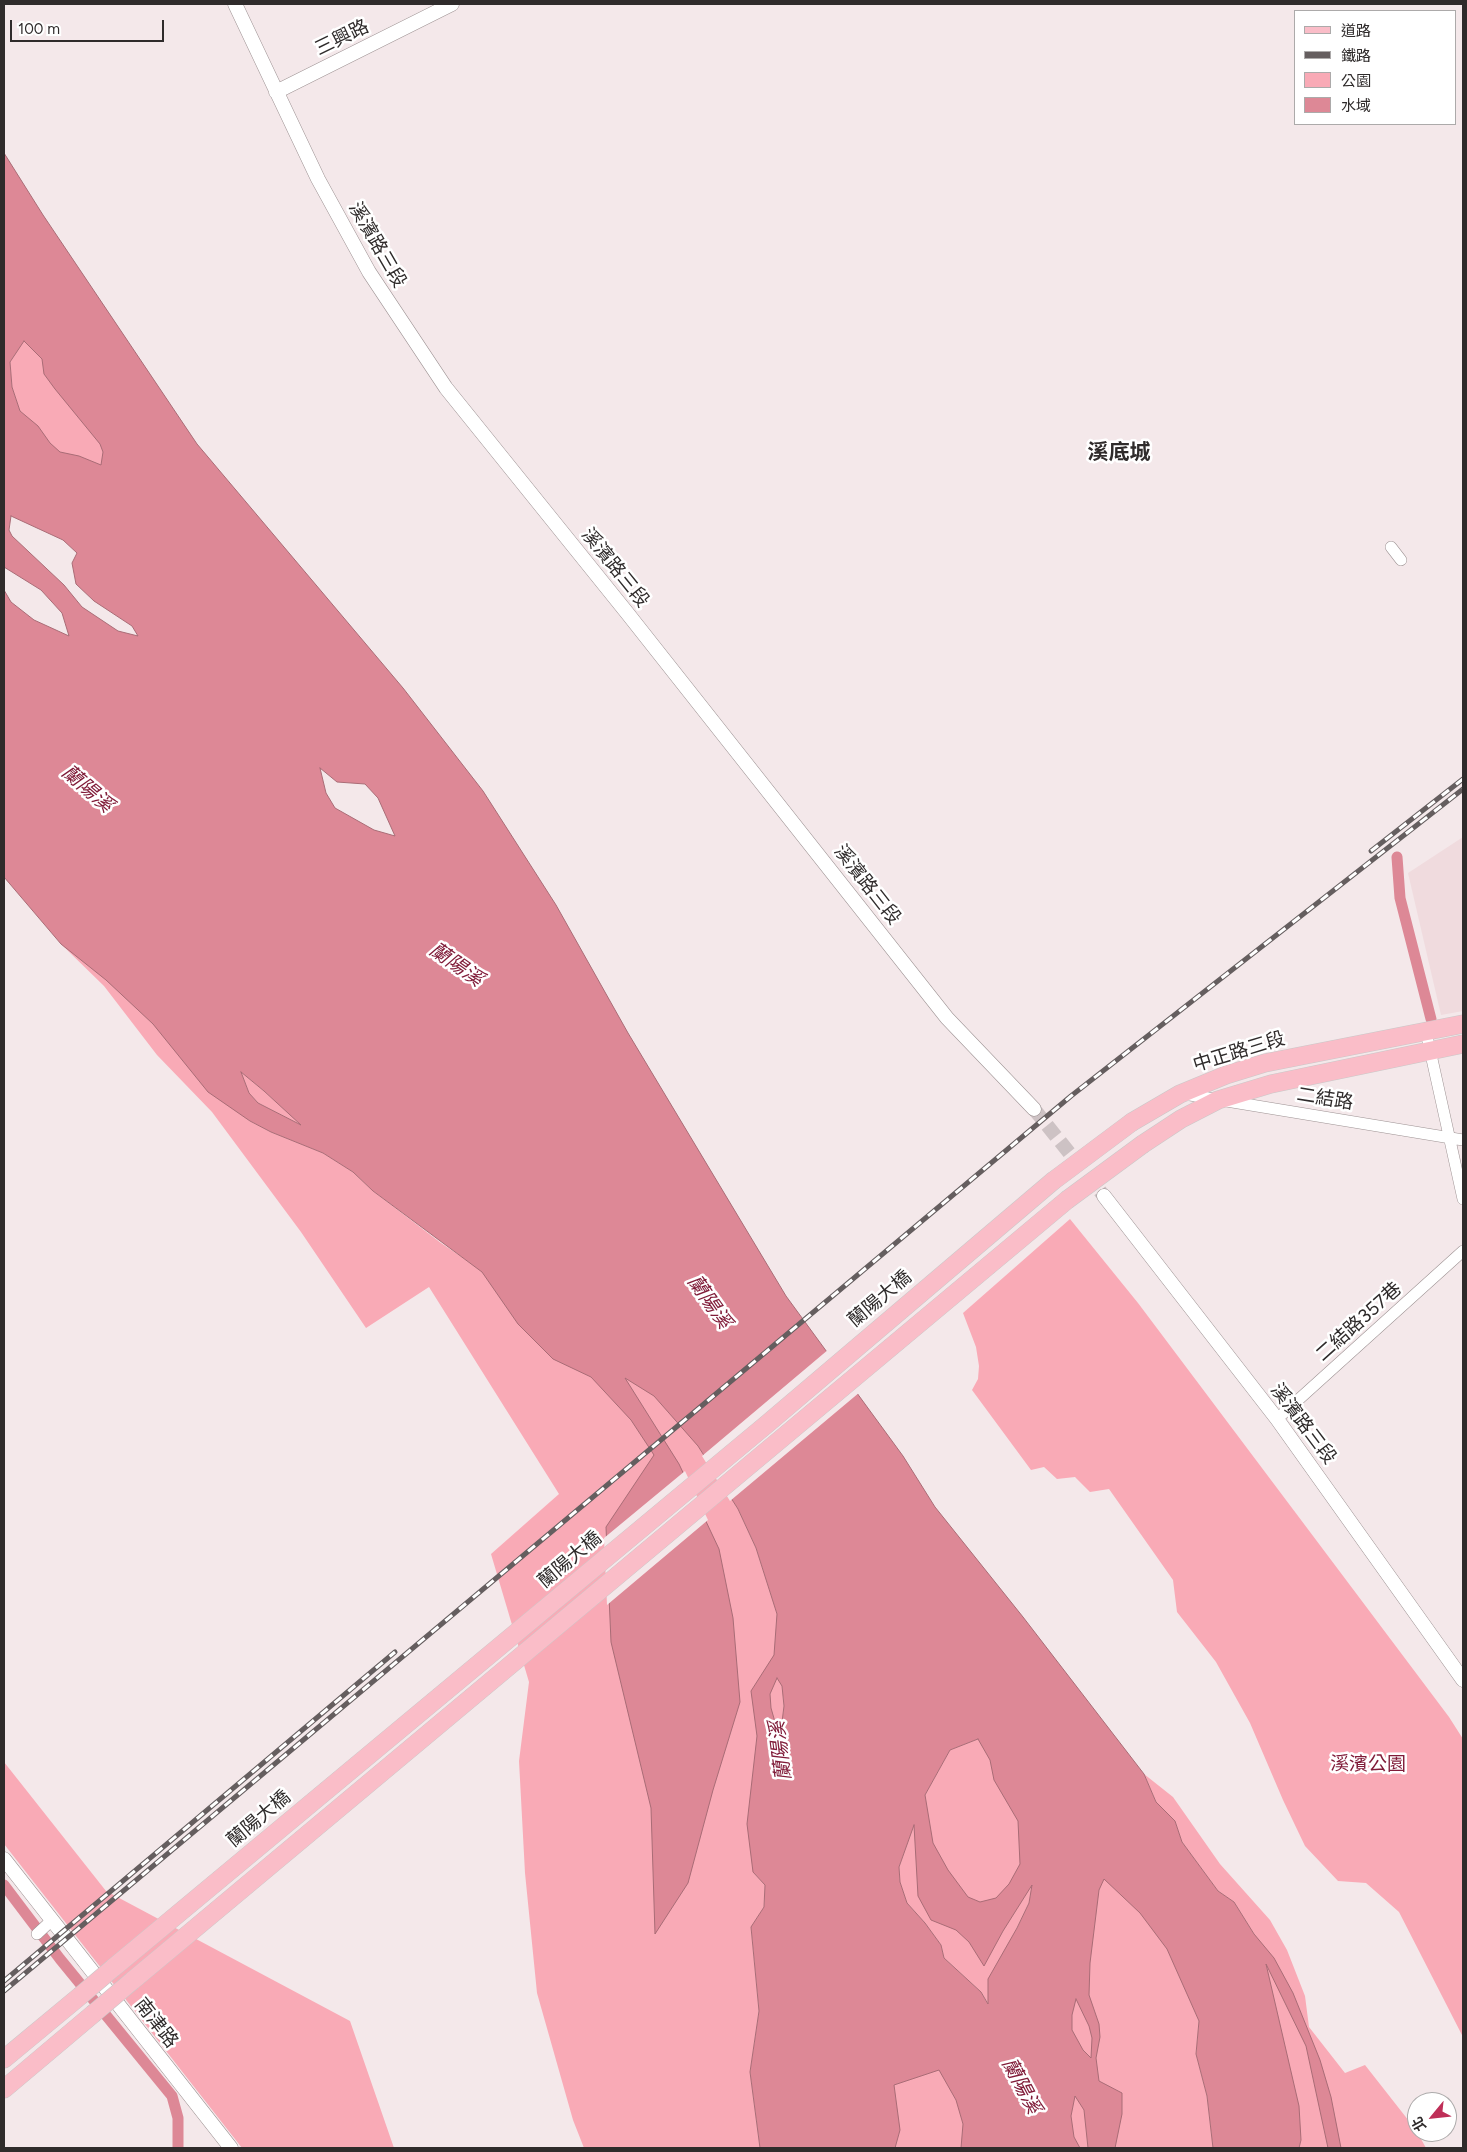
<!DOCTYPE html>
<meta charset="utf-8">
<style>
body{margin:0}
#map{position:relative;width:1467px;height:2152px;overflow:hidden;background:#f4e8ea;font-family:Figtree,"Noto Sans TC",sans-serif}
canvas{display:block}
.frame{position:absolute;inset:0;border:5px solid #2f2b2b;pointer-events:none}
.legend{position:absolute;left:1294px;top:10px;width:162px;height:115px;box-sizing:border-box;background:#fff;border:1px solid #acaaaa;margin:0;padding:6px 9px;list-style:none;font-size:15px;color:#2f2b2b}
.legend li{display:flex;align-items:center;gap:10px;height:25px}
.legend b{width:25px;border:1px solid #acaaaa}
.north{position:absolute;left:1407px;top:2092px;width:50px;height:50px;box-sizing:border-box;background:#fff;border:1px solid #acaaaa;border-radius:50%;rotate:242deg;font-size:14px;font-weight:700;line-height:20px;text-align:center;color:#2f2b2b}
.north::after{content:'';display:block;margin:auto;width:18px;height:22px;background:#bf2f58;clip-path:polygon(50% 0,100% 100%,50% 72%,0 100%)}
.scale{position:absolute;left:10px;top:20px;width:154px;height:22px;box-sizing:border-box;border:2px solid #2f2b2b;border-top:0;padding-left:6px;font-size:15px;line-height:18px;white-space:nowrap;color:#2f2b2b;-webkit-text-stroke:4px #fff;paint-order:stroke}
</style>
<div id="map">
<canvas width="1467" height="2152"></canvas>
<div class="frame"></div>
<ul class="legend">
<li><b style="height:6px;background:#fabdc8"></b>道路</li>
<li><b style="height:6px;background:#655e5f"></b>鐵路</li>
<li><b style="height:14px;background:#f9aab6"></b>公園</li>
<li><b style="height:14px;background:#dd8896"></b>水域</li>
</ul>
<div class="north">北</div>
<div class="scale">100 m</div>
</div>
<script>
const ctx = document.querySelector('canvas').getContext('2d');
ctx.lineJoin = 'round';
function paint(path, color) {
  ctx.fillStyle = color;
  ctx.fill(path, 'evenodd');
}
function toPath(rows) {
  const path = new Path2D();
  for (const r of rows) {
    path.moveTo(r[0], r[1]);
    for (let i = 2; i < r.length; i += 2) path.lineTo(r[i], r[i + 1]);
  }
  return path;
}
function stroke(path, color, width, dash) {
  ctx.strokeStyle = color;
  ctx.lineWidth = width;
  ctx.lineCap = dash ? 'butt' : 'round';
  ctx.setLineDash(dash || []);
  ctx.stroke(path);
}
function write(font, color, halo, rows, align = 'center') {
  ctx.font = font + ' Figtree,"Noto Sans TC",sans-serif';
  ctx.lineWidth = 5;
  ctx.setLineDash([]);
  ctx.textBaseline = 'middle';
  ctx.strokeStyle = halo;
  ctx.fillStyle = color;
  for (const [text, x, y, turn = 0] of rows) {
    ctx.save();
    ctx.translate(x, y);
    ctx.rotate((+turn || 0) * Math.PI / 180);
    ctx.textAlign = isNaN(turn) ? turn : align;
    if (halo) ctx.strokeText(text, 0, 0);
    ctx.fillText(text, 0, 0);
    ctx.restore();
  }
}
paint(toPath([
 [1463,837,1463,1011,1441,1015,1408,873]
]), '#f0dbde');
paint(toPath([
 [13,302,137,464,76,472,20,411,12,387,10,362,24,340],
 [61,944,110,970,224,1097,250,1121,271,1132,323,1153,353,1172,373,1191,441,1243,667,1396,738,1509,756,1548,777,1612,784,1706,782,1731,753,1872,765,1885,764,1907,751,1928,759,2011,750,2072,760,2148,584,2148,573,2120,537,1993,525,1873,519,1761,529,1682,491,1554,559,1494,429,1287,366,1328,301,1232,212,1112,157,1055,104,986],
 [240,1071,264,1091,303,1126,258,1103,249,1093],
 [1070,1219,1138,1303,1449,1717,1463,1739,1463,2037,1399,1912,1366,1883,1338,1881,1305,1846,1283,1800,1250,1723,1216,1662,1177,1612,1173,1580,1109,1489,1090,1492,1075,1477,1057,1479,1044,1467,1031,1470,972,1390,978,1379,979,1366,976,1347,963,1313],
 [978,1739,997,1745,1023,1817,1033,1883,1029,1903,1017,1928,989,2005,981,1992,944,1958,941,1945,925,1923,907,1903,900,1882,899,1867,909,1837,925,1795,950,1750],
 [4,1762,106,1891,350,2021,394,2148,242,2148,4,1844],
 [1144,1774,1173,1797,1220,1864,1270,1920,1287,1950,1305,1996,1309,2027,1345,2073,1365,2065,1416,2130,1426,2148,1299,2148,1301,2140,1254,1934,1234,1902,1218,1891,1182,1842,1175,1821,1156,1802],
 [1059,1812,1151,1898,1199,2021,1196,2054,1207,2096,1213,2148,1065,2148],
 [860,1918,982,2148,866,2148]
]), '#f9aab6');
const water = toPath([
 [4,153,43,215,197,444,403,688,483,791,556,905,628,1033,786,1296,903,1456,935,1507,1023,1617,1144,1774,1156,1802,1175,1821,1182,1842,1218,1891,1234,1902,1254,1934,1274,1958,1293,1993,1320,2060,1331,2097,1341,2148,1328,2148,1306,2046,1266,1964,1299,2106,1301,2140,1299,2148,1213,2148,1207,2096,1196,2054,1199,2021,1167,1949,1140,1913,1104,1879,1099,1890,1090,1963,1089,1995,1099,2024,1100,2037,1096,2058,1099,2081,1122,2093,1122,2114,1115,2148,1088,2148,1084,2110,1075,2096,1071,2116,1074,2137,1080,2148,961,2148,963,2124,956,2100,939,2070,894,2085,900,2130,895,2148,760,2148,750,2072,759,2011,751,1927,764,1907,765,1885,753,1872,747,1824,757,1736,751,1691,774,1655,777,1614,756,1548,738,1509,698,1446,654,1396,625,1378,679,1464,719,1549,733,1618,740,1702,713,1790,688,1883,655,1934,651,1808,611,1642,606,1527,654,1455,631,1420,591,1377,553,1359,518,1324,482,1272,373,1191,353,1172,323,1153,271,1132,250,1121,208,1092,153,1024,106,980,61,944,4,877,4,590,11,602,34,620,69,636,62,613,41,590,4,567,4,153],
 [24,341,42,359,44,374,55,389,100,444,103,452,101,465,79,456,60,452,50,443,38,426,20,411,12,387,10,362,24,341],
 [11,516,63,540,77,553,72,563,76,584,94,601,132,626,138,636,118,631,82,607,64,585,12,536,9,530,11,516],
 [320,768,337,782,365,784,378,798,395,836,374,830,335,808,326,793,320,768],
 [241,1072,264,1091,301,1125,258,1103,249,1093,241,1072],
 [777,1678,782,1686,784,1706,781,1730,775,1722,771,1708,770,1694,777,1678],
 [978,1739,990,1760,994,1780,1018,1821,1020,1864,1009,1884,996,1898,980,1902,968,1897,948,1870,933,1843,925,1795,950,1750,978,1739],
 [914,1825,918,1896,931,1920,956,1930,969,1942,984,1966,1003,1931,1032,1885,1029,1903,1017,1928,988,1979,988,2004,981,1992,944,1958,941,1945,925,1923,907,1903,900,1882,899,1867,914,1825],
 [1076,1999,1089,2026,1092,2038,1091,2058,1083,2050,1072,2030,1072,2015,1076,1999]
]);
paint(water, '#dd8896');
stroke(water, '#a96c76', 1);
paint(toPath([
 [829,1349,860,1392,730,1501,702,1456],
 [685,1471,708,1520,607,1605,604,1538]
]), '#f4e8ea');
stroke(toPath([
 [4,1894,8,1890]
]), '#a96c76', 3);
stroke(toPath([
 [1397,857,1400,898,1431,1019],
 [4,1885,60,1959,172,2096,178,2118,178,2148]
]), '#dd8896', 11);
stroke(toPath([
 [1034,1109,1104,1196]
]), '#cdc2c4', 14, [14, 7]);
const minor = toPath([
 [1391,547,1401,560],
 [1426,1032,1463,1199],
 [1184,1094,1463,1140],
 [1277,1419,1463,1251],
 [37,1934,51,1921]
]);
const tertiary = toPath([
 [235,4,318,179,369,272,446,388,628,614,947,1018,1034,1109],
 [276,92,452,4],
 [1104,1196,1277,1419,1463,1680],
 [4,1859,231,2148]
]);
const primary = toPath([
 [1132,1122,1180,1094,1226,1075,1265,1063,1463,1024],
 [1143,1144,1181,1119,1218,1100,1271,1084,1463,1044],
 [113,1968,767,1424,1053,1181],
 [132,1981,1067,1200],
 [4,2059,80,1996],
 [4,2089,93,2014]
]);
stroke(minor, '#9d9293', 12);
stroke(tertiary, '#9d9293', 15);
stroke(primary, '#c9c8c8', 19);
stroke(minor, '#fff', 11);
stroke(tertiary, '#fff', 14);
stroke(primary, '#fabdc8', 18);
const rail = toPath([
 [1371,851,1463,779],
 [4,1981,395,1652],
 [4,1991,1071,1096,1463,789]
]);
stroke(rail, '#655e5f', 5);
stroke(rail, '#fff', 3, [9]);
const primaryBridge = toPath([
 [1053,1181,1132,1122],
 [1067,1200,1143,1144],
 [80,1996,113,1968],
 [93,2014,132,1981]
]);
stroke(primaryBridge, '#c9c8c8', 19, []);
stroke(primaryBridge, '#fabdc8', 18);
write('19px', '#2f2b2b', '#fff', [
 ["三興路",342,38,-26],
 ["溪濱路三段",377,245,60],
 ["溪濱路三段",615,568,51],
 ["溪濱路三段",867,885,52],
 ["中正路三段",1239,1052,-17],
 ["二結路",1325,1099,9],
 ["蘭陽大橋",880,1299,-40],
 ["二結路357巷",1359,1322,-42],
 ["溪濱路三段",1303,1424,53],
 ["蘭陽大橋",570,1560,-40],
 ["蘭陽大橋",259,1819,-40],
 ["南津路",156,2023,52]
]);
write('19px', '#801c39', '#fff', [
 ["溪濱公園",1368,1764]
]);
write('italic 20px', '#801c39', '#fff', [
 ["蘭陽溪",87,789,41],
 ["蘭陽溪",456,965,35],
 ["蘭陽溪",709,1302,55],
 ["蘭陽溪",781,1751,-97],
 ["蘭陽溪",1021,2086,62]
]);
write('bold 21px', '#2f2b2b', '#fff', [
 ["溪底城",1119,453]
]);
</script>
